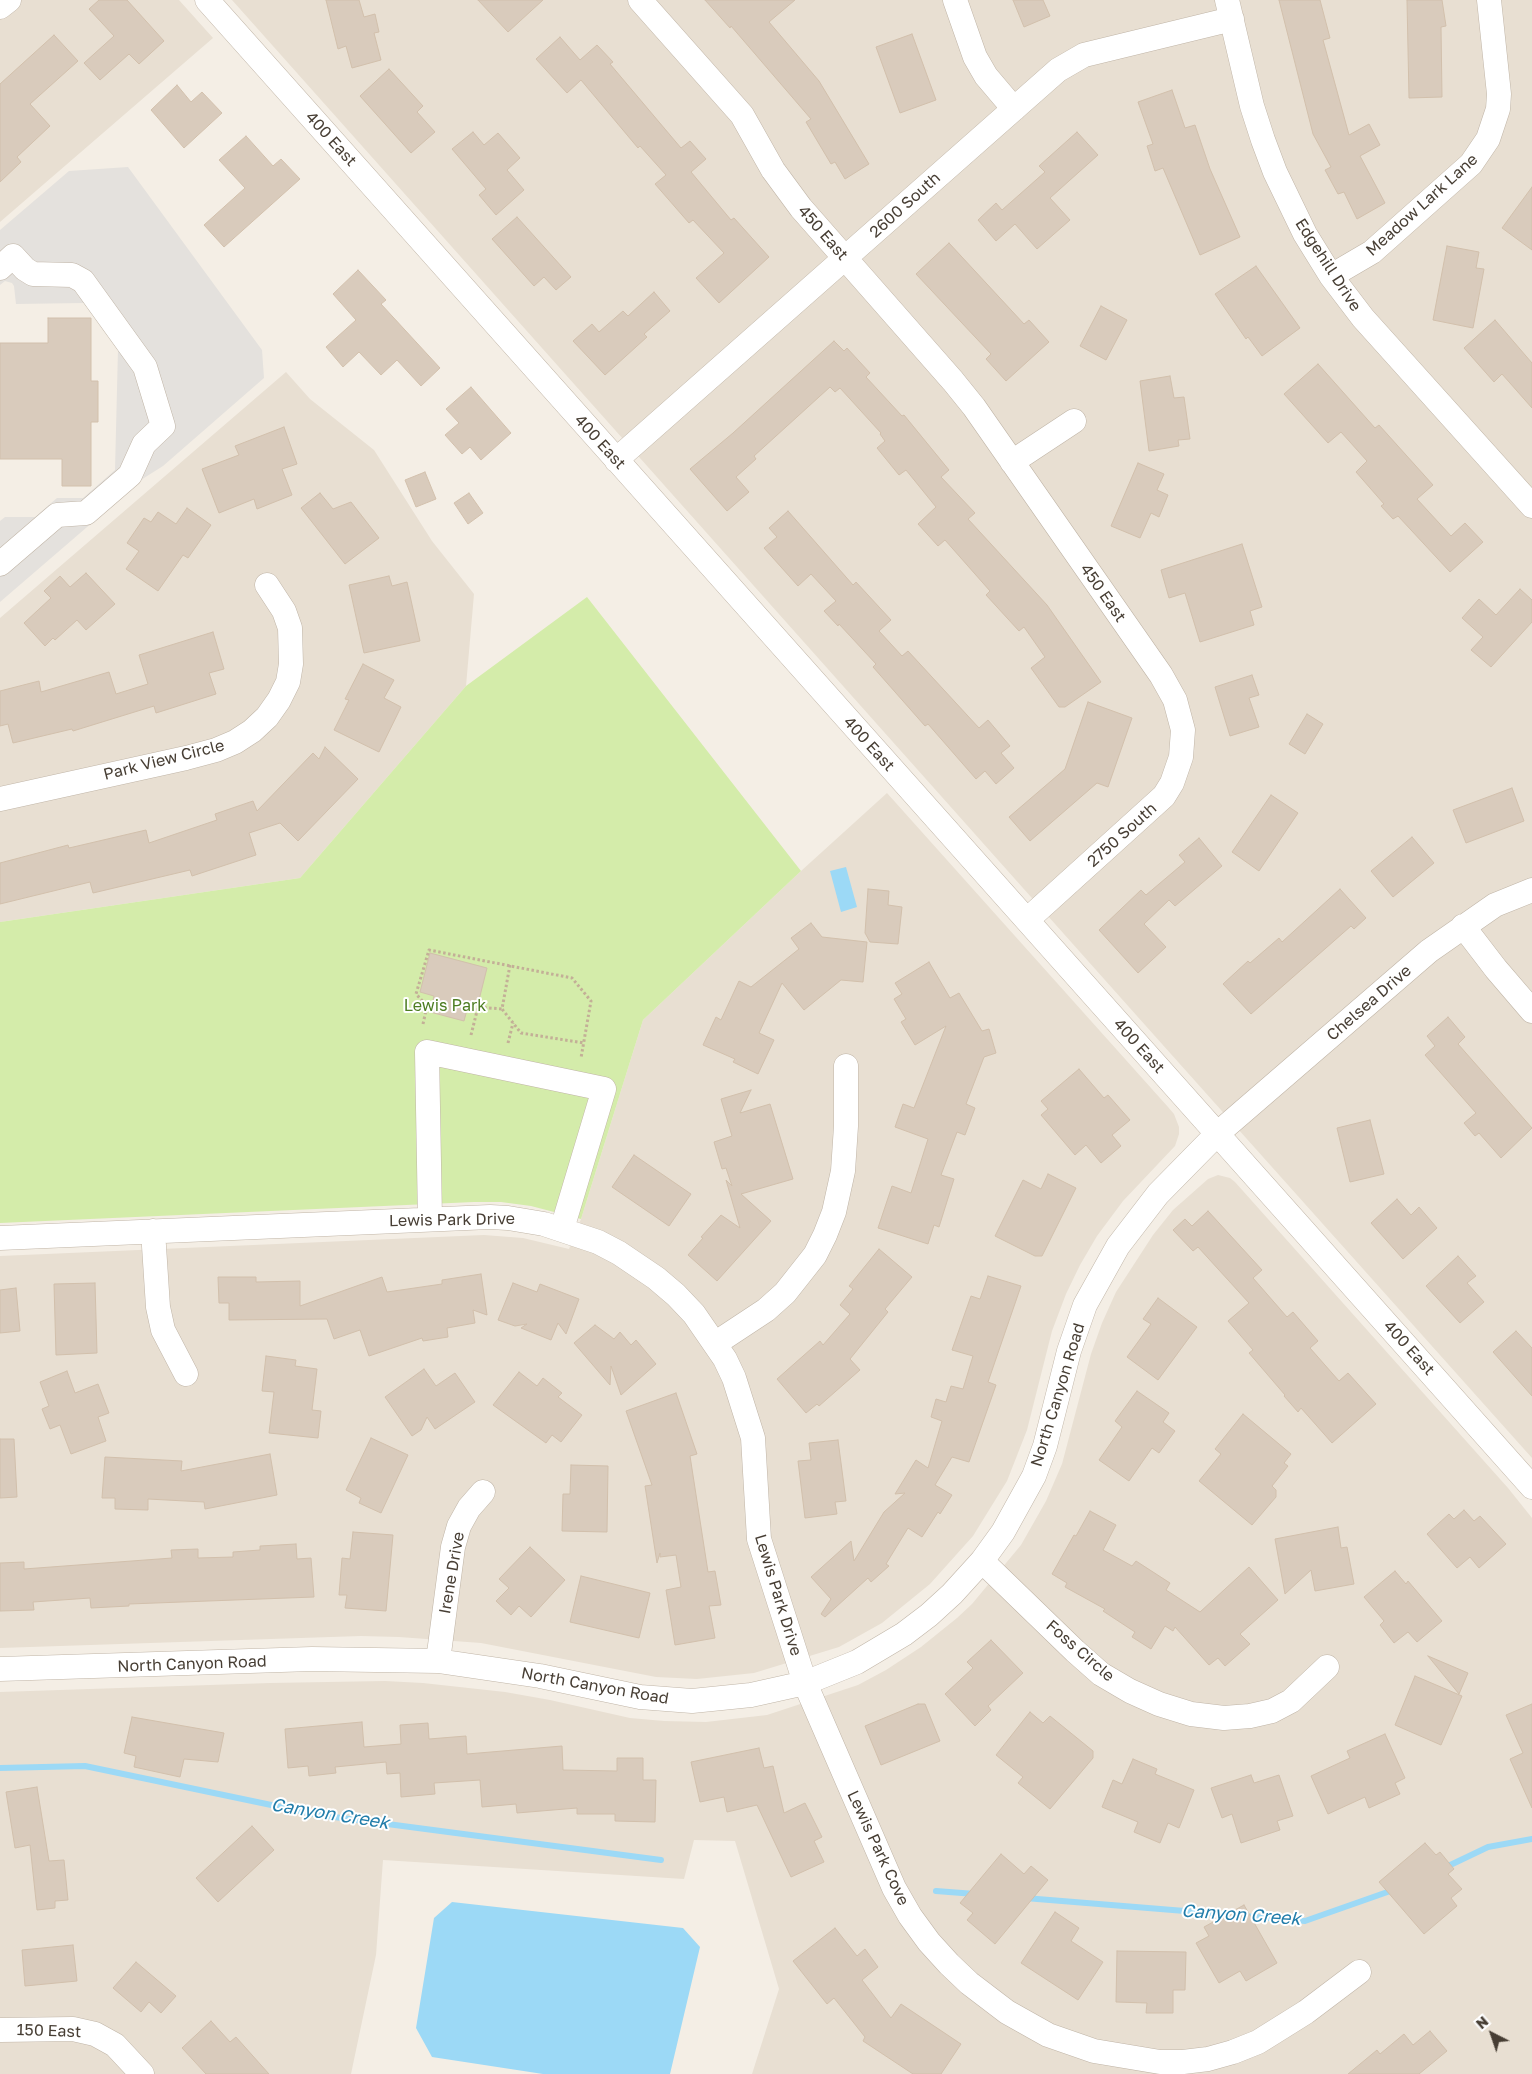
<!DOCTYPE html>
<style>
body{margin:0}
#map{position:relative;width:1532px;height:2074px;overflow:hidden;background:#f4eee5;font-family:"Golos Text",sans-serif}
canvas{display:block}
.north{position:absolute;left:1467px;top:2009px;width:50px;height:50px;-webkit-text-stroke:4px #fff;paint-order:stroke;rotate:319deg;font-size:14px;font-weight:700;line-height:20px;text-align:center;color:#473e34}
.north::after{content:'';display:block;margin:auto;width:18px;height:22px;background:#473e34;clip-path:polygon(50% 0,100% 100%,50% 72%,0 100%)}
</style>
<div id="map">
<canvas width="1532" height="2074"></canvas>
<div class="north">N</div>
</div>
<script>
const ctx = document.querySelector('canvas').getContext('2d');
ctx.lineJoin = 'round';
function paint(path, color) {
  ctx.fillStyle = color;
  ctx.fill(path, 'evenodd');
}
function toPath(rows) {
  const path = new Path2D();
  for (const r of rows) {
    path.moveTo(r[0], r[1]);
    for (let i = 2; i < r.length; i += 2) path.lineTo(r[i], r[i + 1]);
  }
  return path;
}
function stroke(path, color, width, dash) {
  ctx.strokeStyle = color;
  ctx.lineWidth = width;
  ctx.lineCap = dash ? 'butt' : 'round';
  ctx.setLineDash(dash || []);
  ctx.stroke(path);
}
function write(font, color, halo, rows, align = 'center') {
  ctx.font = font + ' "Golos Text",sans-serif';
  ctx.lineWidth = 4;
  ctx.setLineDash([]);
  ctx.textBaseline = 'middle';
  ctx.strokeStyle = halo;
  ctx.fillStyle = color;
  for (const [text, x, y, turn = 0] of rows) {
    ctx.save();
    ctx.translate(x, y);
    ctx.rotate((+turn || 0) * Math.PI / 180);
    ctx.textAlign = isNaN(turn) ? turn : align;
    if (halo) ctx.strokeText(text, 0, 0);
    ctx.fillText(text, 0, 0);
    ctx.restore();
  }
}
paint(toPath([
 [0,0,179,0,213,38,0,222],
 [232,0,1532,0,1532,1458,1137,1016],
 [286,372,310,399,374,450,432,541,474,594,466,686,300,878,0,922,0,618],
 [887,793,1168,1107,1174,1114,1179,1127,1179,1134,1175,1146,1123,1201,1097,1236,1080,1265,1066,1294,1052,1331,1027,1430,1007,1481,973,1536,930,1584,882,1623,839,1647,754,1673,697,1679,656,1677,481,1643,399,1637,361,1636,0,1648,0,1256,484,1235,523,1238,569,1249,581,1219,643,1020,801,871],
 [1218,1175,1230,1178,1235,1182,1508,1488,1532,1518,1532,2074,752,2074,779,1989,735,1841,694,1840,684,1879,383,1860,376,1955,351,2074,0,2074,0,1692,270,1683,385,1681,423,1683,505,1692,550,1700,630,1718,664,1721,706,1722,767,1715,858,1685,886,1670,921,1647,957,1618,972,1604,1021,1545,1046,1501,1062,1464,1091,1354,1102,1323,1116,1292,1153,1235,1173,1210,1208,1179]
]), '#e8dfd2');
paint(toPath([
 [587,597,801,871,643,1020,581,1219,531,1206,501,1202,474,1202,0,1223,0,922,300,878,466,686]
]), '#d4ecaa');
paint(toPath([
 [128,167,262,350,264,378,163,466,144,478,0,602,0,521,5,517,35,517,57,498,83,498,115,470,118,349,84,303,16,304,14,286,12,283,5,281,0,285,0,230,69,171]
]), '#e4e1dd');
paint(toPath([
 [846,867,857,907,841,912,830,871],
 [452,1902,683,1928,700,1947,670,2074,543,2074,432,2057,416,2028,434,1918]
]), '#9cd9f6');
stroke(toPath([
 [0,1768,85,1766,319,1815,661,1860],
 [1444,1868,1488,1847,1532,1839],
 [936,1891,975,1894],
 [1025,1898,1234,1915],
 [1244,1916,1305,1921,1396,1889]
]), '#9cd9f6', 6);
const building = toPath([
 [99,0,127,0,164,41,139,64,129,54,100,80,84,63,114,36,89,9,99,0],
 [326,0,359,0,364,17,375,14,379,32,374,33,381,60,352,68,346,46,338,49,326,0],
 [478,0,543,0,508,32,478,0],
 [705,0,795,0,769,22,819,81,869,164,845,179,835,162,831,164,806,122,811,119,731,26,730,28,705,0],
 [1013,0,1043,0,1050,16,1024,27,1013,0],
 [1279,0,1320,0,1330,38,1323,40,1349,135,1369,124,1380,145,1360,156,1385,203,1357,219,1344,192,1338,194,1325,170,1331,167,1313,134,1279,0],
 [1407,0,1442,0,1446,26,1441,27,1442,97,1409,98,1407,0],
 [912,34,936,100,900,113,876,47,912,34],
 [54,35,78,61,30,104,50,126,17,157,21,162,0,182,0,84,54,35],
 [560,37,580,60,597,45,613,62,610,64,681,148,690,141,706,159,691,172,731,220,734,218,769,257,719,303,696,278,724,253,693,220,689,223,655,184,666,175,640,146,638,148,581,80,567,93,536,59,560,37],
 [389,69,423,106,417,112,435,132,411,153,360,96,389,69],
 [177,85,191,102,202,92,222,113,184,148,151,110,177,85],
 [1172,90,1185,128,1195,125,1210,169,1240,237,1200,255,1163,168,1155,171,1147,146,1153,144,1138,102,1172,90],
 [473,132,484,145,498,133,520,158,507,170,524,190,496,215,479,195,486,189,452,149,473,132],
 [1077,132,1098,155,1050,198,1070,220,1037,249,1015,224,996,241,978,220,996,203,1002,210,1045,172,1039,166,1077,132],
 [246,136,273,166,281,159,300,179,224,247,204,225,245,188,219,160,246,136],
 [1532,187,1532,250,1502,228,1532,187],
 [517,217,571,277,556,290,544,277,534,286,492,239,517,217],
 [949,243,1024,324,1029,320,1049,342,1006,381,986,359,991,354,916,274,949,243],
 [1447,246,1479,252,1476,268,1484,269,1473,328,1433,320,1447,246],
 [1256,266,1300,328,1262,356,1248,337,1246,339,1215,294,1256,266],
 [358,270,386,300,381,304,440,368,421,386,397,360,381,375,359,352,343,367,326,347,356,320,333,294,358,270],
 [654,292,670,311,644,334,647,337,605,375,573,341,592,324,599,332,623,311,628,316,654,292],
 [1101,306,1127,320,1106,360,1080,346,1101,306],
 [48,318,91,318,91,381,98,381,98,422,91,422,91,486,62,486,62,459,0,459,0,343,48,343,48,318],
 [1495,320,1532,363,1532,408,1502,374,1494,382,1464,348,1495,320],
 [834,341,844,351,847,348,870,373,866,377,902,416,904,415,949,470,941,477,975,513,968,519,1047,605,1101,682,1065,707,1059,707,1031,668,1045,657,1024,627,1019,631,986,595,990,591,945,540,938,546,918,524,936,507,906,470,899,475,877,448,885,441,880,434,881,433,840,388,835,392,830,387,754,456,756,459,736,477,749,492,727,511,690,469,733,433,834,341],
 [1318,364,1375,428,1379,425,1433,485,1417,499,1451,536,1465,523,1483,542,1450,572,1398,516,1393,519,1381,506,1384,504,1356,472,1367,461,1341,432,1328,443,1284,394,1318,364],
 [1170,376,1174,398,1184,397,1190,439,1178,440,1179,446,1149,451,1140,381,1170,376],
 [471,387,511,433,481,460,470,447,462,454,445,435,459,423,446,409,471,387],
 [284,427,297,464,282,469,292,495,257,509,254,499,219,513,202,469,239,455,235,446,284,427],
 [1138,463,1164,474,1157,490,1168,495,1159,517,1151,513,1140,538,1111,526,1138,463],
 [425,472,436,499,416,507,405,480,425,472],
 [320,493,333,509,351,502,379,538,345,564,301,508,320,493],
 [469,493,483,513,468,524,454,503,469,493],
 [187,508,211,525,188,558,183,555,158,591,126,569,139,551,127,543,144,518,151,522,158,512,176,524,187,508],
 [788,511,853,585,856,582,891,620,879,631,902,656,908,651,979,728,988,720,1010,746,1001,753,1014,768,996,784,985,771,976,779,928,724,925,726,873,667,876,664,839,624,838,626,824,611,836,601,811,574,798,586,764,548,777,537,769,528,788,511],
 [1242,544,1262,607,1250,611,1254,625,1200,642,1185,593,1169,598,1161,570,1242,544],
 [86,573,115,604,86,630,77,620,55,640,53,638,45,646,24,623,51,598,44,591,60,576,70,587,86,573],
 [389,576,392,586,407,582,420,641,364,653,349,585,389,576],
 [1520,589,1532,600,1532,622,1491,667,1471,650,1483,637,1462,618,1479,599,1496,615,1520,589],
 [213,632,224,669,209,673,216,694,156,713,154,706,73,731,72,729,13,743,8,724,0,726,0,691,39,681,41,692,109,672,116,694,148,684,139,655,213,632],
 [363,664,394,680,384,698,401,707,379,752,334,730,349,700,345,699,363,664],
 [1252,675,1259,695,1249,698,1259,727,1230,736,1215,687,1252,675],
 [1088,702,1132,718,1108,787,1097,783,1030,841,1009,817,1065,769,1088,702],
 [1307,714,1323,724,1305,754,1289,744,1307,714],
 [325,747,358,779,298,841,280,823,249,833,256,855,192,876,190,870,93,893,90,882,0,904,0,863,68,845,69,848,146,830,149,843,217,820,215,814,253,801,257,811,313,753,319,759,325,747],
 [1512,788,1524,821,1466,843,1453,810,1512,788],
 [1271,795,1298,813,1259,871,1232,852,1271,795],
 [1412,837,1434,863,1393,897,1371,871,1412,837],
 [1199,838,1222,866,1175,906,1169,900,1144,924,1166,947,1138,973,1099,930,1141,890,1146,895,1185,862,1179,855,1199,838],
 [868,889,889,891,888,905,902,907,898,944,870,942,865,933,868,889],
 [1340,889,1366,918,1354,929,1351,926,1251,1014,1223,984,1248,961,1250,963,1279,938,1282,942,1340,889],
 [811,923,822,937,867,942,863,982,841,980,804,1010,782,983,759,1033,774,1040,758,1074,733,1062,735,1059,703,1045,716,1017,721,1020,739,981,751,987,799,949,791,938,811,923],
 [430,953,487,968,478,1004,469,1002,464,1021,430,1012,434,996,420,992,430,953],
 [929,962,950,998,959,993,982,1031,989,1029,996,1053,984,1057,966,1104,975,1108,965,1135,957,1132,941,1175,954,1179,939,1227,934,1225,928,1244,878,1228,892,1186,911,1193,928,1139,895,1127,903,1104,914,1108,946,1026,915,1045,901,1022,906,1019,894,999,902,994,895,983,929,962],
 [1448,1017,1465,1037,1458,1044,1532,1128,1501,1158,1479,1133,1475,1136,1464,1123,1476,1113,1425,1055,1435,1046,1427,1036,1448,1017],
 [1079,1069,1104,1098,1108,1095,1130,1120,1112,1135,1121,1146,1101,1163,1086,1145,1075,1155,1041,1115,1048,1109,1041,1101,1079,1069],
 [751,1090,740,1113,770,1104,793,1179,741,1194,771,1221,717,1281,688,1255,703,1238,701,1237,721,1215,740,1228,726,1180,732,1186,726,1168,722,1169,714,1142,732,1136,721,1099,751,1090],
 [1370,1120,1384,1174,1350,1182,1337,1128,1370,1120],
 [634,1155,691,1194,669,1226,612,1187,634,1155],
 [1048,1174,1076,1188,1042,1256,1035,1256,995,1236,1023,1180,1041,1189,1048,1174],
 [1397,1199,1411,1215,1419,1207,1437,1228,1403,1259,1371,1223,1397,1199],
 [1208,1211,1262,1270,1253,1278,1287,1317,1293,1312,1318,1341,1310,1348,1339,1381,1348,1373,1376,1404,1332,1443,1301,1408,1298,1412,1284,1396,1285,1395,1249,1353,1253,1350,1228,1321,1249,1303,1198,1247,1193,1251,1173,1230,1185,1219,1192,1226,1208,1211],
 [879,1249,912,1277,885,1309,888,1312,850,1359,860,1370,819,1406,817,1404,806,1413,777,1379,820,1341,823,1345,850,1314,840,1305,853,1289,849,1286,879,1249],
 [1458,1256,1476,1276,1467,1283,1484,1302,1460,1323,1426,1286,1458,1256],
 [481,1274,487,1315,473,1310,475,1323,447,1328,448,1337,423,1341,422,1338,369,1356,360,1330,334,1339,327,1319,229,1320,229,1303,219,1303,218,1277,256,1277,256,1282,300,1281,300,1306,382,1277,387,1292,442,1284,442,1280,481,1274],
 [988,1276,1021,1286,988,1382,996,1385,969,1462,952,1457,935,1485,952,1495,940,1514,938,1512,922,1537,908,1528,886,1564,889,1566,871,1582,868,1578,825,1617,821,1614,831,1599,811,1577,851,1541,854,1561,884,1512,905,1493,895,1494,916,1460,928,1468,942,1421,931,1417,936,1399,946,1402,951,1386,963,1389,973,1356,952,1350,971,1296,980,1299,988,1276],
 [95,1283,97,1353,56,1355,54,1284,95,1283],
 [513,1283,537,1292,540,1284,579,1299,566,1334,558,1323,551,1340,521,1328,527,1324,515,1326,498,1320,513,1283],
 [16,1288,20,1331,0,1333,0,1290,16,1288],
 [1158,1298,1197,1327,1158,1380,1127,1357,1151,1324,1143,1319,1158,1298],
 [595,1325,614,1339,620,1332,631,1345,636,1340,656,1364,621,1395,611,1366,610,1385,574,1343,595,1325],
 [1516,1331,1532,1348,1532,1396,1493,1352,1516,1331],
 [266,1356,296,1360,295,1366,317,1369,312,1410,321,1411,318,1438,269,1433,274,1392,262,1391,266,1356],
 [424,1369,436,1386,455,1373,475,1402,435,1429,427,1417,421,1430,412,1436,385,1397,424,1369],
 [67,1371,75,1393,98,1384,109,1413,98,1417,106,1441,71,1454,60,1425,50,1429,42,1409,49,1406,40,1382,67,1371],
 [519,1372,537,1386,543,1378,562,1393,558,1397,582,1415,561,1442,552,1435,546,1443,493,1405,519,1372],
 [1137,1391,1169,1413,1163,1422,1175,1431,1159,1453,1152,1448,1129,1481,1099,1460,1122,1427,1115,1421,1137,1391],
 [676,1393,697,1454,690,1456,708,1572,715,1571,721,1605,709,1606,715,1638,675,1645,666,1590,681,1587,676,1555,660,1557,660,1553,657,1563,645,1486,652,1485,626,1411,676,1393],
 [1243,1414,1291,1454,1284,1463,1288,1466,1272,1486,1276,1490,1276,1497,1252,1525,1199,1481,1221,1454,1215,1449,1243,1414],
 [371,1438,408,1455,381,1513,359,1503,361,1498,346,1490,371,1438],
 [0,1439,14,1439,17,1497,0,1498,0,1439],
 [838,1440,846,1501,835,1502,837,1514,805,1518,798,1461,811,1460,809,1443,838,1440],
 [270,1454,277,1495,205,1509,204,1502,148,1499,148,1510,115,1509,115,1498,102,1498,105,1457,182,1461,181,1471,270,1454],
 [571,1465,608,1466,607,1532,562,1531,563,1494,570,1494,571,1465],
 [1464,1510,1474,1521,1480,1516,1506,1544,1479,1568,1470,1557,1457,1568,1427,1534,1449,1514,1454,1519,1464,1510],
 [1090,1511,1116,1525,1103,1550,1132,1566,1136,1561,1170,1583,1166,1590,1200,1612,1249,1567,1278,1600,1240,1634,1250,1644,1225,1666,1218,1658,1209,1665,1175,1627,1173,1631,1165,1626,1151,1649,1132,1637,1135,1632,1103,1611,1105,1609,1065,1587,1067,1583,1052,1574,1074,1535,1076,1536,1090,1511],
 [1338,1527,1341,1548,1347,1547,1354,1584,1315,1591,1311,1570,1285,1594,1275,1539,1338,1527],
 [353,1532,393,1535,386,1611,345,1608,347,1595,339,1595,342,1558,350,1559,353,1532],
 [296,1544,297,1559,311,1558,314,1597,129,1604,129,1606,91,1608,90,1598,33,1602,34,1610,0,1611,0,1563,24,1562,24,1569,172,1558,171,1550,198,1549,198,1558,233,1557,233,1552,260,1550,260,1546,296,1544],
 [530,1547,565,1580,531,1617,519,1606,511,1615,496,1601,509,1588,499,1579,530,1547],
 [1395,1571,1406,1584,1408,1581,1442,1621,1417,1642,1408,1632,1394,1643,1380,1625,1384,1621,1364,1597,1395,1571],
 [581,1576,650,1593,639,1638,570,1622,581,1576],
 [991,1640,1023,1673,988,1706,991,1710,975,1726,945,1694,973,1668,967,1662,991,1640],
 [1428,1656,1468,1673,1459,1694,1428,1656],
 [1415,1676,1462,1696,1441,1745,1395,1725,1415,1676],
 [918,1704,925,1704,940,1741,881,1765,865,1726,918,1704],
 [1532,1704,1532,1808,1510,1759,1523,1753,1506,1715,1532,1704],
 [1030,1712,1043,1723,1050,1716,1093,1751,1093,1758,1050,1809,1018,1783,1023,1777,996,1755,1030,1712],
 [132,1717,224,1733,218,1762,184,1759,180,1777,134,1767,136,1756,124,1753,132,1717],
 [362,1722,364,1747,401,1744,400,1725,428,1723,429,1739,466,1736,467,1754,562,1746,563,1770,617,1771,617,1758,643,1758,643,1780,656,1780,655,1822,615,1821,615,1814,577,1814,577,1808,517,1813,516,1804,482,1807,480,1780,434,1783,435,1794,401,1797,400,1773,387,1774,386,1762,335,1767,336,1773,309,1776,308,1766,288,1768,285,1729,362,1722],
 [1385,1734,1405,1778,1395,1783,1400,1794,1369,1808,1365,1797,1328,1814,1311,1776,1350,1758,1347,1751,1385,1734],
 [759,1748,764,1768,773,1766,784,1813,805,1803,822,1837,814,1841,824,1862,791,1877,757,1805,727,1812,724,1797,700,1802,691,1762,759,1748],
 [1133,1759,1157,1769,1155,1774,1194,1790,1179,1828,1168,1823,1160,1843,1134,1832,1138,1822,1102,1807,1113,1780,1122,1784,1133,1759],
 [1251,1775,1254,1783,1279,1775,1293,1816,1277,1821,1280,1830,1241,1843,1232,1814,1222,1818,1211,1788,1251,1775],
 [37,1787,49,1861,64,1860,68,1900,55,1901,55,1908,37,1910,30,1845,15,1848,6,1792,37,1787],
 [252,1826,274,1850,218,1902,196,1878,252,1826],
 [1425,1843,1436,1855,1440,1852,1454,1869,1448,1874,1462,1889,1451,1898,1457,1906,1424,1934,1379,1882,1425,1843],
 [1001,1854,1024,1874,1031,1866,1048,1880,995,1944,967,1920,973,1913,960,1903,1001,1854],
 [1244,1905,1277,1963,1246,1981,1240,1971,1219,1983,1196,1943,1209,1936,1204,1927,1244,1905],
 [1055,1912,1079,1928,1071,1941,1103,1962,1078,2000,1021,1963,1055,1912],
 [835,1928,857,1956,865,1949,878,1967,862,1980,891,2018,901,2004,961,2044,941,2074,913,2074,863,2041,865,2037,834,1998,827,2004,793,1961,835,1928],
 [73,1945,77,1981,25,1986,22,1950,73,1945],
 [1117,1951,1186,1952,1185,1990,1173,1990,1173,2013,1146,2013,1147,2003,1116,2002,1117,1951],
 [136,1962,176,1996,161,2013,149,2002,141,2012,113,1988,136,1962],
 [211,2021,230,2042,236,2037,269,2074,206,2074,182,2048,211,2021],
 [1430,2031,1447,2051,1419,2074,1348,2074,1377,2050,1380,2054,1404,2034,1413,2045,1430,2031]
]);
paint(building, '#d9cbbc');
stroke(building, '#d2c0ac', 1);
const minor = toPath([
 [207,0,1532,1487],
 [640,0,742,115,773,170,801,208,953,381,974,407,1161,675,1175,700,1183,730,1181,757,1172,783,1164,796,1027,920],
 [955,0,975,57,986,76,1014,109],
 [1227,0,1252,106,1263,140,1275,172,1305,234,1331,276,1363,318,1532,506],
 [0,7,9,0],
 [0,268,13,256,25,269,33,274,72,275,83,281,145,367,163,426,144,444,130,475,86,513,57,515,0,564],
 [1331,276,1372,252,1471,164,1488,139,1498,109,1499,94,1489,0],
 [616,460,1058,70,1084,55,1232,19],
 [1012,462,1074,421],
 [0,799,186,758,216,750,235,742,252,731,267,717,279,700,288,682,291,664,290,628,284,611,267,585],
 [1463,926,1496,969,1532,1011],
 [430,1219,427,1052,604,1089,562,1229],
 [153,1231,158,1307,163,1330,186,1374],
 [0,1238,490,1217,508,1218,544,1224,598,1242,619,1253,656,1278,676,1295,694,1314,725,1359,734,1378,753,1438,759,1539,805,1683,894,1888,910,1916,929,1942,949,1964,969,1983,1007,2012,1048,2035,1094,2051,1160,2062,1183,2062,1208,2059,1233,2052,1258,2042,1306,2012,1359,1972],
 [716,1343,766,1310,785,1293,815,1255,825,1235,834,1212,843,1171,846,1126,846,1066],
 [982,1561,1075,1651,1101,1674,1130,1691,1159,1704,1191,1714,1224,1718,1250,1716,1272,1711,1291,1701,1327,1667],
 [438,1661,453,1547,459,1526,469,1508,483,1492],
 [0,1669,312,1659,438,1661,540,1676,640,1697,692,1701,751,1695,805,1683,857,1662,904,1634,929,1615,952,1594,982,1561,1003,1532,1034,1476,1045,1446,1069,1351,1085,1305,1118,1246,1158,1194,1217,1134,1429,951,1495,905,1532,890],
 [0,2030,73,2029,95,2034,115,2045,142,2074]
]);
stroke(minor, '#c0b5a7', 25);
stroke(toPath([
 [510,965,502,1009,521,1033,584,1043],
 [423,1024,427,1006,416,994,429,950,572,978,591,1001,581,1058],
 [471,1035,478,1007,502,1009],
 [508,1043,513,1023]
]), '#c3af97', 3, [2.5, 2.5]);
stroke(minor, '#fff', 24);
write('16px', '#473e34', '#fff', [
 ["400 East",331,139,48],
 ["2600 South",905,205,-42],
 ["Meadow Lark Lane",1422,205,-42],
 ["450 East",823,233,49],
 ["Edgehill Drive",1328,265,57],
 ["400 East",600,442,48],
 ["450 East",1103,593,55],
 ["400 East",869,744,48],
 ["Park View Circle",164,760,-14],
 ["2750 South",1122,835,-42],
 ["Chelsea Drive",1369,1003,-41],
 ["400 East",1139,1046,48],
 ["Lewis Park Drive",452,1220,-1],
 ["400 East",1409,1348,48],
 ["North Canyon Road",1058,1395,-73],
 ["Irene Drive",452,1573,-80],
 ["Lewis Park Drive",778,1595,73],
 ["Foss Circle",1080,1651,41],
 ["North Canyon Road",192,1664,-2],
 ["North Canyon Road",595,1686,10],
 ["Lewis Park Cove",878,1848,65],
 ["150 East",49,2031,2]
]);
write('16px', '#4d7d22', '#fff', [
 ["Lewis Park",445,1006]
]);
write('italic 18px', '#227daa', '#fff', [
 ["Canyon Creek",330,1814,9],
 ["Canyon Creek",1241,1915,4]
]);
</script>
